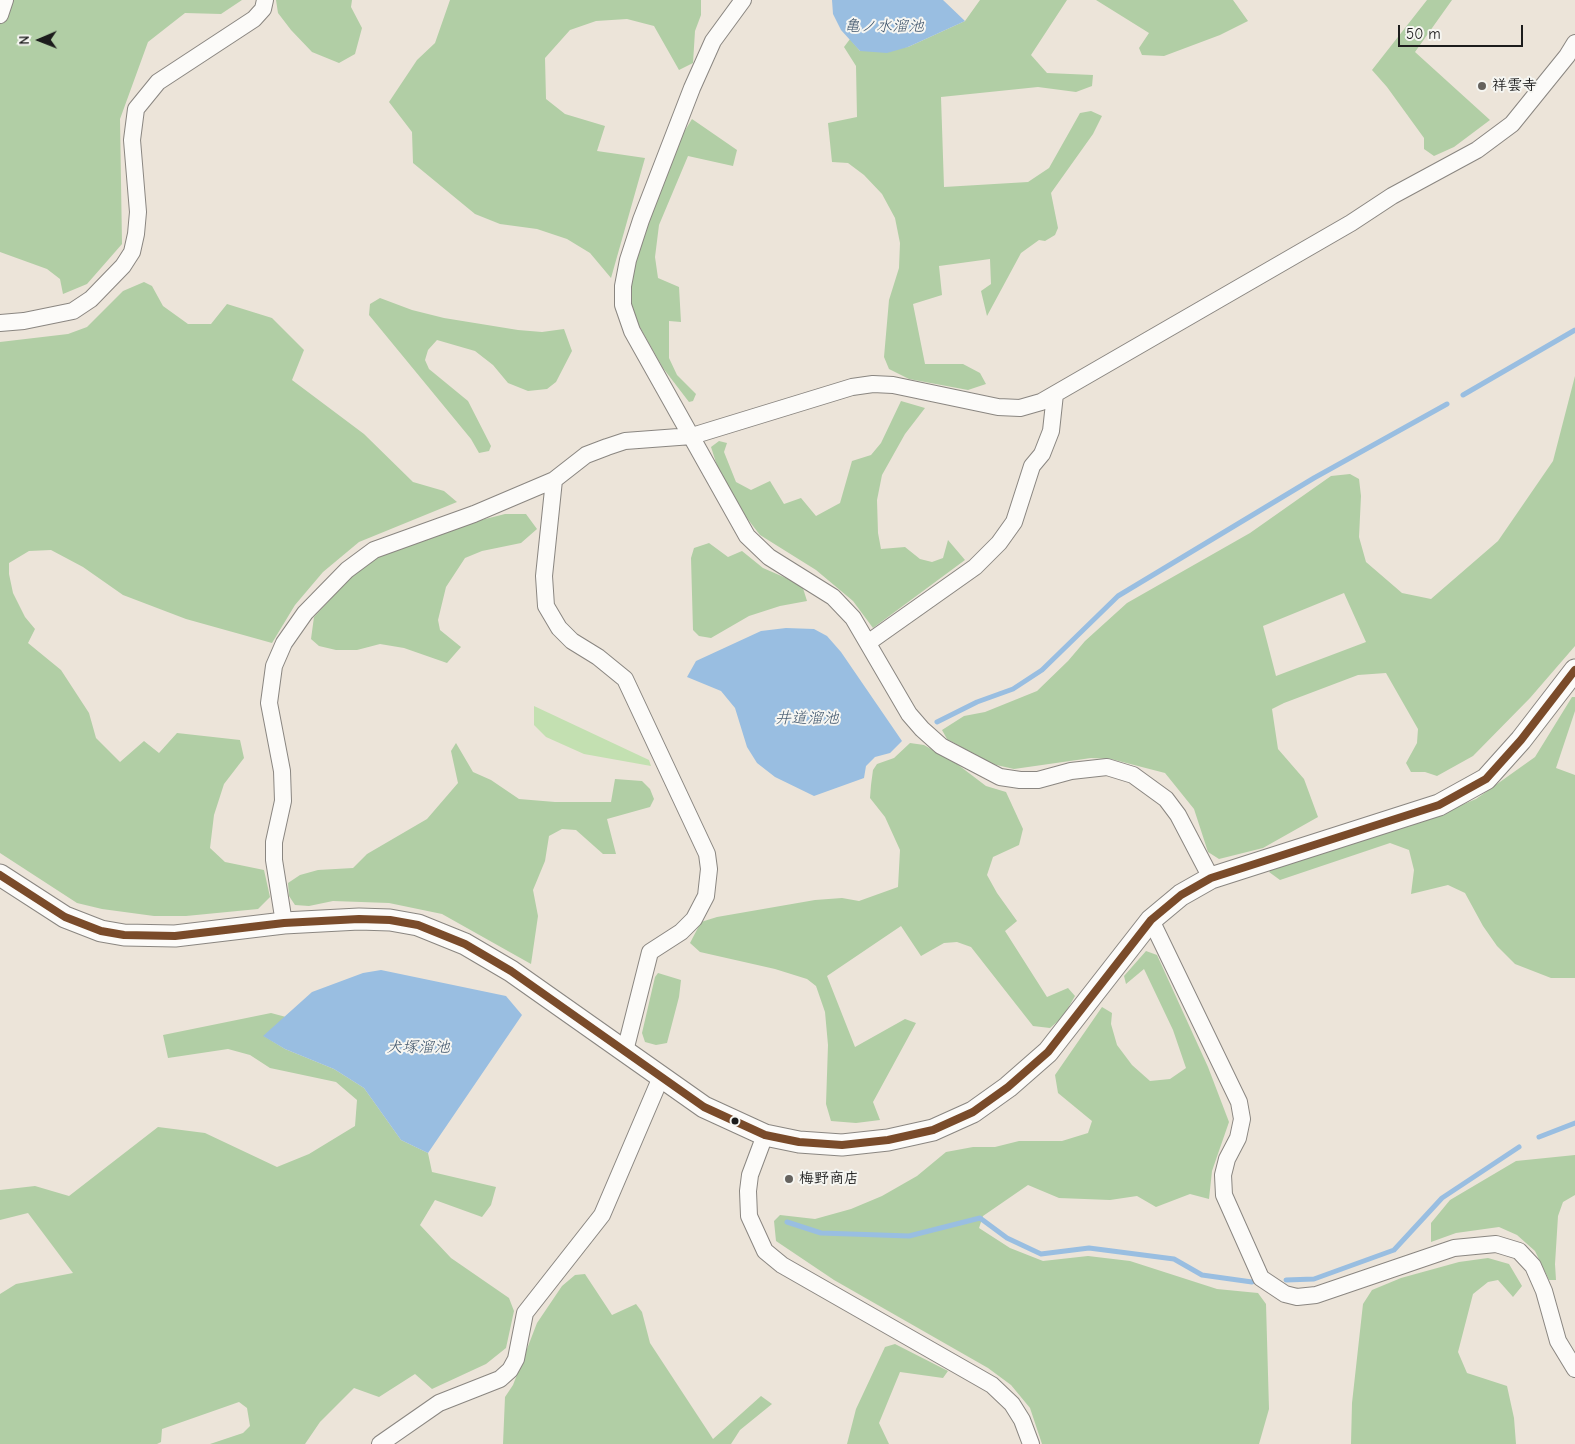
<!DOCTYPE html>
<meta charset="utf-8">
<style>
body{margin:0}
#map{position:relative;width:1575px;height:1444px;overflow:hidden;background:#ece4d9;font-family:"Comic Neue",sans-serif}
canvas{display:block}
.north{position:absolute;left:15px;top:15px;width:50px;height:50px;-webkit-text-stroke:4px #f6f6f2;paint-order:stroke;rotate:269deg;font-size:14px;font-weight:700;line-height:20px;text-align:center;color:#1c1c1c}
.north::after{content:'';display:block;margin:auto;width:18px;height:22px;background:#1c1c1c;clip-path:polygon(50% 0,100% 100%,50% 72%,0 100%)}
.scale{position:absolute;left:1398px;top:25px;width:125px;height:22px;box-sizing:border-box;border:2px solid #1c1c1c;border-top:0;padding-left:6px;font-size:15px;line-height:18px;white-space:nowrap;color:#1c1c1c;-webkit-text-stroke:4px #f6f6f2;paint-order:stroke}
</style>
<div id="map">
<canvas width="1575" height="1444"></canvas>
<div class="north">N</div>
<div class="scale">50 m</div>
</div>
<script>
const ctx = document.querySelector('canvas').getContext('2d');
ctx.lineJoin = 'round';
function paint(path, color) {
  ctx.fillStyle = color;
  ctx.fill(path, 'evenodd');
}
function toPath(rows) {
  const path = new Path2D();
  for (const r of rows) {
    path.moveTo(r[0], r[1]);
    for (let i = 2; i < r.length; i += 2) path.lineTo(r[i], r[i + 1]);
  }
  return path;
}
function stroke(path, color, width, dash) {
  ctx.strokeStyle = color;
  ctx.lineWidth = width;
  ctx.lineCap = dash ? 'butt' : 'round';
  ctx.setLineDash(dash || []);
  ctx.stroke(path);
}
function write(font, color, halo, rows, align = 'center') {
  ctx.font = font + ' "Comic Neue","Klee One",sans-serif';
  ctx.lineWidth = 4;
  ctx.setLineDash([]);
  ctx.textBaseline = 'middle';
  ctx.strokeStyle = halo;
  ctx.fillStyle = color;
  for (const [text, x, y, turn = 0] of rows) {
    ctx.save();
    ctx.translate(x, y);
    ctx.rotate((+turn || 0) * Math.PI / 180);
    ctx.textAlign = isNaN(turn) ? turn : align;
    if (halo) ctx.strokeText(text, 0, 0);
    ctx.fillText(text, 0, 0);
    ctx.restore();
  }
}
paint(toPath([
 [534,706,649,760,651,766,584,754,546,737,534,725]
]), '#c3e0b1');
paint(toPath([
 [0,0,242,0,221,14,185,13,148,42,120,119,122,244,87,284,63,294,60,279,47,269,0,252],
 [276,0,352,0,351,7,362,28,355,54,339,63,312,52,291,30,278,13],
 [450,0,701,0,701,15,695,31,693,63,679,70,654,26,627,19,596,21,570,30,545,58,546,99,565,114,605,126,597,151,645,158,611,278,590,253,567,239,537,229,500,224,475,214,413,163,412,132,389,102,417,60,435,43],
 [980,0,1067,0,1031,55,1047,73,1093,75,1092,86,1076,92,1038,87,941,97,944,187,1028,182,1049,168,1080,113,1091,111,1102,116,1093,134,1051,193,1058,228,1055,235,1045,241,1039,240,1021,253,987,316,981,291,991,284,990,259,939,266,942,295,913,304,925,364,963,364,980,373,986,384,968,390,909,379,889,369,884,357,889,300,899,268,900,243,895,218,882,194,864,175,848,163,832,162,828,123,857,117,856,66,844,47,850,39,860,51,908,47,965,21],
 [1096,0,1233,0,1248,21,1220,35,1164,56,1142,55,1139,48,1149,33],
 [1427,0,1452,0,1415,52,1490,120,1454,147,1434,156,1424,149,1424,138,1387,87,1372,70],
 [692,119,737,150,733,166,688,156,659,225,655,257,658,278,679,287,681,322,669,321,669,358,677,375,696,394,693,401,689,402,663,368,637,322,630,300,632,265,676,145],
 [144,282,152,286,163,306,188,324,211,324,227,304,272,318,304,350,292,380,364,434,413,482,444,491,457,502,359,542,323,572,295,605,272,643,186,619,123,595,83,567,51,550,29,551,9,563,9,574,13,593,25,617,35,629,28,643,61,670,89,713,96,738,120,762,144,741,159,753,177,733,240,740,244,758,224,784,214,815,210,848,225,862,264,870,270,897,258,909,186,916,154,916,102,909,77,903,0,853,0,342,68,334,87,327,123,291],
 [380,298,412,310,444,318,518,330,542,332,564,329,572,351,556,382,547,389,528,391,508,383,493,365,475,351,437,340,428,350,425,360,429,369,468,401,491,446,489,451,479,453,471,439,369,315,370,304],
 [1575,376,1575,646,1530,698,1473,756,1437,776,1425,772,1411,772,1406,763,1417,743,1418,729,1386,673,1358,675,1284,703,1272,709,1278,749,1304,779,1318,817,1263,848,1219,859,1208,852,1194,809,1165,773,1111,759,1091,758,1014,769,992,764,947,739,942,730,964,716,985,712,1037,691,1068,661,1085,641,1127,603,1250,533,1331,476,1350,474,1359,479,1361,496,1359,537,1366,562,1402,593,1431,599,1498,541,1553,461],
 [1344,593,1366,642,1276,676,1263,626],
 [901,401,925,408,905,434,882,475,877,500,878,533,881,549,905,547,920,559,932,562,943,558,948,540,965,560,873,628,853,601,816,570,760,535,743,513,720,475,711,447,719,441,727,443,724,452,736,482,751,490,770,481,784,504,801,498,816,516,840,503,852,461,871,455,881,443],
 [505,514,526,514,537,529,521,543,482,551,465,558,446,587,438,620,440,630,461,647,447,663,404,648,380,644,357,650,336,650,319,646,311,639,314,617,351,577,402,540],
 [709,543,728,557,742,551,763,568,802,585,807,601,780,606,749,616,711,638,699,636,693,630,691,558,694,548],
 [1572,697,1575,697,1575,711,1556,768,1575,775,1575,978,1551,978,1515,964,1497,946,1483,926,1465,893,1448,885,1411,894,1414,870,1409,850,1390,843,1280,880,1269,872,1277,864,1305,854,1410,826,1476,799,1535,757],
 [456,743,473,772,491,780,519,799,555,802,611,802,615,779,642,781,650,789,654,799,650,807,607,819,616,854,603,854,576,830,562,829,549,836,545,861,533,890,538,916,531,964,442,914,389,903,333,901,309,906,295,905,289,896,288,883,300,875,318,870,353,868,367,854,427,819,458,783,451,751],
 [910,743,924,745,957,764,986,786,1006,792,1023,829,1019,845,993,857,987,875,997,893,1017,921,1005,931,1047,997,1068,988,1075,996,1063,1017,1050,1028,1033,1026,971,947,957,942,944,943,921,956,901,926,827,976,855,1047,905,1019,916,1023,873,1102,880,1120,856,1123,831,1121,826,1104,828,1045,825,1012,816,986,807,979,775,969,700,952,690,943,701,922,717,917,815,900,842,898,859,901,898,887,900,850,885,817,870,798,871,785,873,770,877,764,894,758],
 [1146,951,1157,955,1208,1067,1229,1122,1212,1171,1209,1199,1190,1194,1156,1207,1137,1196,1110,1200,1059,1198,1028,1185,983,1216,979,1228,1010,1248,1043,1261,1088,1256,1130,1261,1217,1289,1258,1293,1266,1304,1269,1409,1259,1444,1042,1444,1030,1408,1011,1385,988,1368,834,1280,776,1241,774,1221,780,1215,815,1219,851,1209,882,1196,917,1176,946,1152,973,1147,995,1147,1019,1141,1062,1141,1088,1133,1092,1121,1058,1093,1055,1075,1102,1007,1112,1013,1111,1024,1117,1045,1132,1065,1150,1081,1170,1079,1186,1068,1173,1030,1144,969,1126,984,1124,976],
 [658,973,681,980,679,997,667,1043,656,1045,645,1042,642,1033,655,977],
 [271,1013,286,1017,264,1036,285,1049,334,1069,364,1088,401,1140,428,1153,432,1172,496,1187,491,1205,482,1217,435,1200,420,1225,451,1258,509,1298,514,1311,506,1348,486,1364,432,1389,415,1374,379,1397,354,1388,320,1422,305,1444,210,1444,243,1433,250,1426,247,1408,239,1402,162,1429,161,1442,157,1444,0,1444,0,1294,16,1284,73,1273,28,1213,0,1220,0,1190,35,1186,69,1196,158,1127,205,1133,277,1167,309,1154,355,1126,357,1100,336,1082,270,1068,250,1055,228,1049,168,1058,163,1035],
 [1575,1155,1575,1195,1563,1202,1558,1216,1555,1264,1556,1280,1549,1280,1535,1251,1517,1235,1499,1227,1456,1233,1431,1242,1431,1223,1450,1200,1516,1161],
 [1488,1258,1509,1264,1522,1286,1513,1297,1498,1280,1488,1282,1473,1294,1458,1352,1467,1373,1507,1386,1514,1418,1516,1444,1351,1444,1352,1403,1363,1304,1372,1290,1401,1278,1459,1262],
 [585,1274,612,1315,636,1304,642,1312,650,1343,713,1439,761,1396,772,1404,740,1430,731,1444,503,1444,505,1397,513,1385,537,1323,562,1286,575,1275],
 [895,1344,948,1371,943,1378,900,1372,879,1423,889,1444,847,1444,856,1409,885,1347]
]), '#b1cea5');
paint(toPath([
 [832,0,943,0,965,21,908,47,887,53,860,51,841,30,833,14],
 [786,628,814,629,827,636,841,652,902,741,890,753,875,757,866,766,864,778,814,796,775,777,757,763,747,747,735,708,721,691,687,677,696,661,761,631],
 [381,970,506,996,522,1015,428,1153,401,1140,364,1088,334,1069,285,1049,263,1036,312,992,363,973]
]), '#99bee1');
stroke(toPath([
 [1463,395,1575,330],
 [937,722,977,702,1013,689,1042,670,1118,596,1314,478,1447,404],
 [1539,1137,1575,1123],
 [787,1222,821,1233,909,1236,980,1218,1007,1238,1041,1254,1089,1248,1174,1259,1202,1275,1252,1282],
 [1286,1280,1314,1279,1394,1250,1442,1198,1519,1147]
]), '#99bee1', 5);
const minor = toPath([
 [743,0,713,41,692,88,641,220,628,260,623,286,623,305,632,331,747,536,769,557,833,597,853,618,909,714,922,729,941,746,1000,777,1020,780,1038,780,1071,771,1107,767,1133,775,1166,799,1178,815,1211,878],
 [0,15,5,0],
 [0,323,24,321,73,311,91,299,123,266,132,252,136,234,138,212,132,140,136,109,158,82,254,19,263,9,265,0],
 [554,480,544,576,546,606,559,628,572,641,598,657,625,679,707,854,709,869,706,896,694,919,681,932,650,952,625,1051],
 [869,642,975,567,999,543,1014,522,1032,466,1042,454,1051,431,1055,394],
 [1151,920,1239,1102,1242,1119,1238,1138,1227,1159,1223,1175,1224,1195,1261,1278,1285,1294,1297,1297,1316,1295,1454,1248,1496,1244,1519,1251,1533,1266,1544,1291,1558,1341,1575,1369],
 [284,923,274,860,274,842,283,801,282,771,269,703,274,666,284,643,305,613,347,570,374,550,474,514,554,480,586,455,607,447,625,441,692,436,852,387,873,384,893,385,998,407,1020,408,1041,402,1351,223,1392,196,1477,150,1512,124,1567,56,1575,43],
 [765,1135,750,1175,748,1191,749,1216,765,1251,782,1265,992,1385,1012,1404,1022,1420,1031,1444],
 [380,1444,439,1403,500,1379,510,1370,516,1359,525,1313,602,1215,661,1077]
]);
const major = toPath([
 [0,875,65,917,101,931,124,935,175,936,284,923,359,919,390,920,418,925,465,944,511,971,704,1107,765,1135,799,1142,842,1145,888,1140,933,1130,973,1112,1008,1087,1048,1052,1151,920,1181,895,1211,878,1439,805,1486,779,1521,740,1575,670]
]);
stroke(minor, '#8a8681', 18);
stroke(major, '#8a8681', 23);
stroke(minor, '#fcfbf9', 16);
stroke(major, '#fcfbf9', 21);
stroke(toPath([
 [0,875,65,917,101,931,124,935,175,936,284,923,359,919,390,920,418,925,465,944,511,971,704,1107,765,1135,799,1142,842,1145,888,1140,933,1130,973,1112,1008,1087,1048,1052,1151,920,1181,895,1211,878,1439,805,1486,779,1521,740,1575,670]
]), '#7a4b2a', 8);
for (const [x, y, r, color] of [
 [1482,86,5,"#65625e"],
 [735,1121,4.5,"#1c1c1c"],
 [789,1179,5,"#65625e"]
]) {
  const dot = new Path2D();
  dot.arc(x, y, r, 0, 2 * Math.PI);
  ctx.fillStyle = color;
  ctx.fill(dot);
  stroke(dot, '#f6f6f2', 2);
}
write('bold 15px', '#1c1c1c', '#f6f6f2', [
 ["祥雲寺",1492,86],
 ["梅野商店",799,1179]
], 'left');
write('italic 16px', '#40566c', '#f6f6f2', [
 ["亀ノ水溜池",884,26],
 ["井道溜池",807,718],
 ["犬塚溜池",418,1047]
]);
</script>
